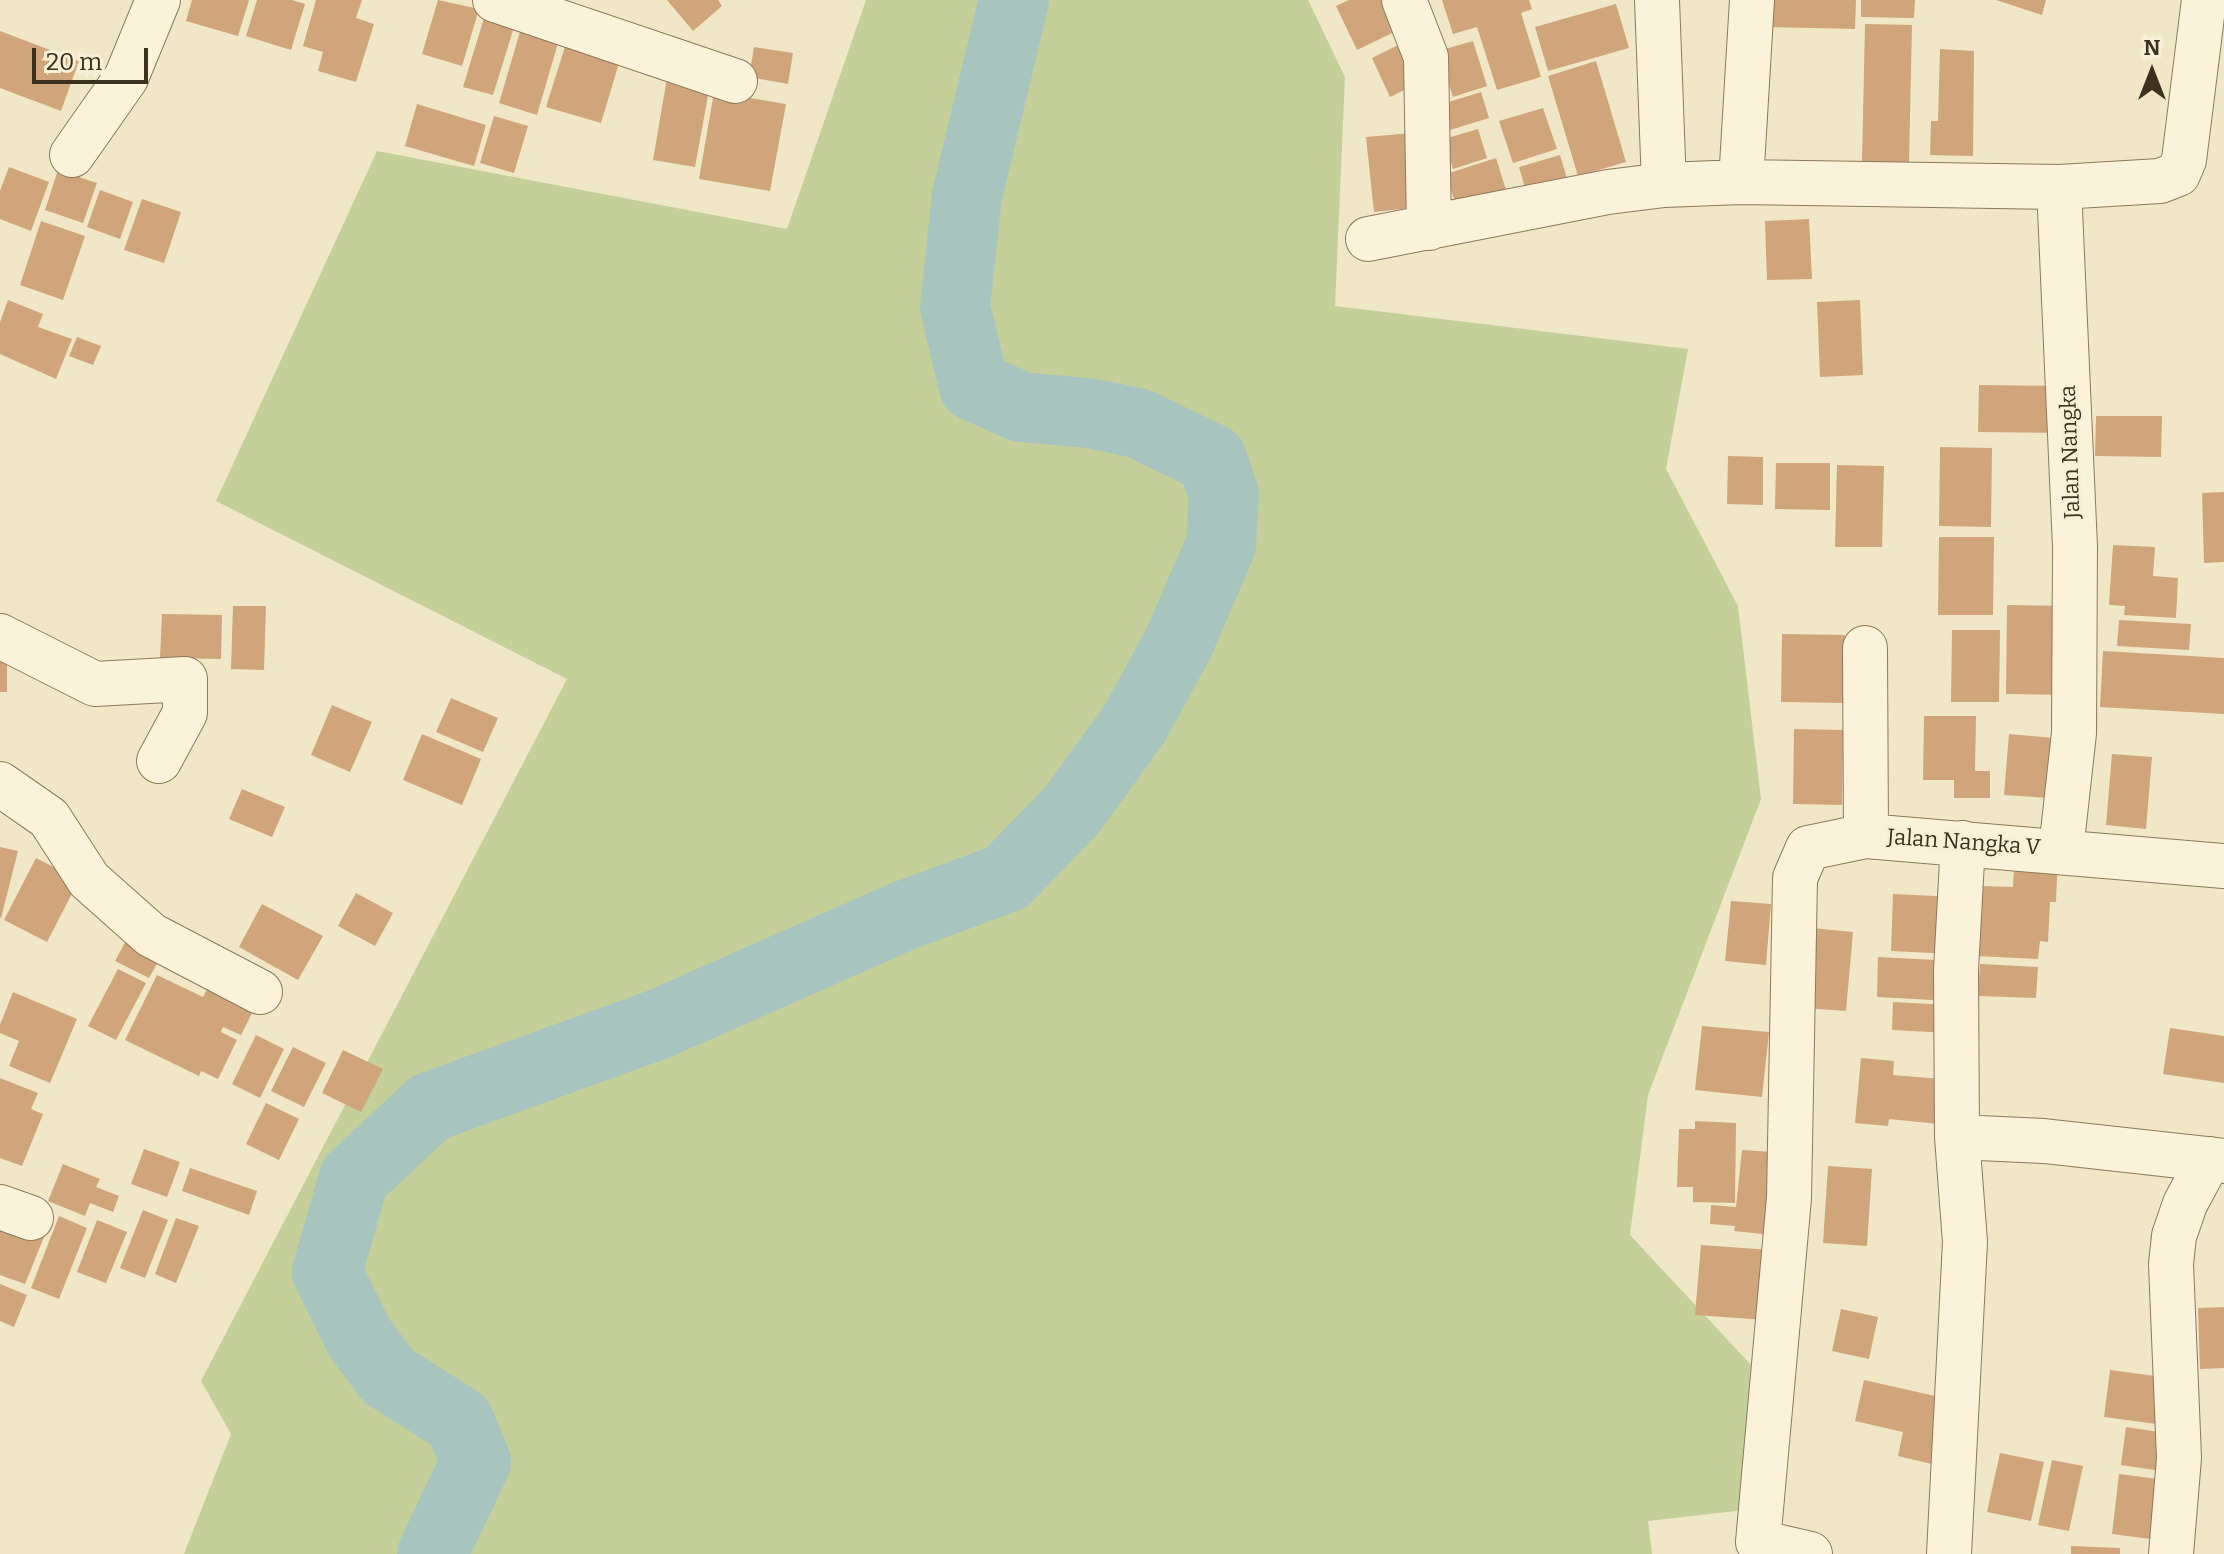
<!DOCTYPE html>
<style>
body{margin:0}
#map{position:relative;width:2224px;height:1554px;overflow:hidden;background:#f0e7c6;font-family:Bitter,serif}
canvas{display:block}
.north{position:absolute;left:2112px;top:32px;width:80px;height:80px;-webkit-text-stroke:6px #f7f0d6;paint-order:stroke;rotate:0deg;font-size:22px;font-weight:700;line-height:32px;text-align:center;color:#3c301f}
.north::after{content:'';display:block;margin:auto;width:28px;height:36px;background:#3c301f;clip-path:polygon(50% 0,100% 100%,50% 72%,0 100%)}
.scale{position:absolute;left:32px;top:48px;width:116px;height:36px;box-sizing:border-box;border:4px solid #3c301f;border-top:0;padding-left:10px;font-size:24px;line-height:28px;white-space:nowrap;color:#3c301f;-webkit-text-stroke:6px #f7f0d6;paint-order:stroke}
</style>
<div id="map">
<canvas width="2224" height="1554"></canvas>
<div class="north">N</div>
<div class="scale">20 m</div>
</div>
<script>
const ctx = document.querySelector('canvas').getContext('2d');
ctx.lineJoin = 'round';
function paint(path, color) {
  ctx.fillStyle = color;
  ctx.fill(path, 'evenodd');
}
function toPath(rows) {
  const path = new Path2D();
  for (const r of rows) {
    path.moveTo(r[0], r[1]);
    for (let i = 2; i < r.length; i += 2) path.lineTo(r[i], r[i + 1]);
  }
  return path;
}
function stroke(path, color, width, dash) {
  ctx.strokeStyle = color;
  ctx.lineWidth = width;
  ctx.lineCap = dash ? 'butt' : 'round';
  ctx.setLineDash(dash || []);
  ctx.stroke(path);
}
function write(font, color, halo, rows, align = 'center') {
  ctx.font = font + ' Bitter,serif';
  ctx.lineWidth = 6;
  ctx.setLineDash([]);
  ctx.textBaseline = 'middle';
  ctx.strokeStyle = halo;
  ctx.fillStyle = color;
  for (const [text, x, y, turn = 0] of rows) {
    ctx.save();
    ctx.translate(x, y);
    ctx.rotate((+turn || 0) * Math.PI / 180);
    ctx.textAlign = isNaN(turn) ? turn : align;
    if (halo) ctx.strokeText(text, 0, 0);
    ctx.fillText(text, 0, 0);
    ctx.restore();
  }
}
paint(toPath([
 [866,0,1308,0,1345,77,1335,306,1688,349,1666,469,1738,606,1761,799,1648,1095,1630,1235,1766,1381,1754,1509,1648,1521,1652,1554,184,1554,231,1434,201,1381,567,679,216,501,377,151,787,229]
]), '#c4cf99');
stroke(toPath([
 [432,1554,476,1462,459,1421,388,1376,359,1337,327,1272,354,1178,430,1107,659,1024,903,916,1006,878,1072,810,1135,723,1179,642,1221,545,1224,495,1212,459,1138,423,1088,413,1021,407,974,386,955,307,967,196,1014,0]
]), '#a8c4be', 70);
paint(toPath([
 [192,0,249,0,238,36,186,21],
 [257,0,292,0,305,4,291,50,246,36],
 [316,0,362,0,356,18,374,24,356,82,318,71,323,52,303,46],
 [438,0,479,9,462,66,422,54],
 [667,0,718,0,722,6,693,31],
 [1349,0,1400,0,1411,24,1357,50,1336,6],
 [1442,0,1529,0,1532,9,1521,13,1541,77,1497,90,1477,27,1453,34],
 [1768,0,1856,0,1855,29,1767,27],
 [1861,0,1915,0,1914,18,1861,17],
 [1996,0,2046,0,2042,15],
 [1616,4,1629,48,1548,71,1535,27],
 [484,18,514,27,493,95,463,87],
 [1865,24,1912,25,1909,163,1862,162],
 [0,31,79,61,61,111,0,88],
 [520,32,558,43,537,115,499,103],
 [568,37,622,53,601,123,546,107],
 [1473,41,1487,86,1453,97,1438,51],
 [1404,42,1423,81,1390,97,1372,58],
 [754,47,793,53,788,84,749,77],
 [1940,49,1974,51,1973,156,1930,155,1931,121,1938,121],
 [1596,61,1626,162,1578,176,1548,76],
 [668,72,711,79,695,167,653,160],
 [714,92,786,104,770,191,699,179],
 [1481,92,1489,118,1447,131,1439,105],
 [417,104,486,125,474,166,405,146],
 [1543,108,1557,149,1513,163,1499,121],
 [494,116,528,126,514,173,480,163],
 [1478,129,1487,158,1453,169,1444,139],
 [1412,133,1419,207,1374,212,1366,137],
 [1560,155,1569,185,1528,198,1519,167],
 [1496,158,1510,203,1460,218,1446,174],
 [9,167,49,182,31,231,0,219,0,191],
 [58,170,97,183,83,223,45,210],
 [100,190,133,202,120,239,87,227],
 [142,199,181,212,164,263,124,250],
 [1809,219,1812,279,1767,280,1765,221],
 [41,221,85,236,63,300,20,285],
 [8,300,43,314,38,327,72,339,56,379,0,354,0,322],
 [1860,300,1863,375,1820,377,1817,302],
 [77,337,101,346,93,365,69,356],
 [1979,385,2064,386,2063,433,1978,432],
 [2096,416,2162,416,2161,457,2095,456],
 [1940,447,1992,448,1991,527,1939,526],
 [1728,456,1763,457,1763,505,1727,504],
 [1776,463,1830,463,1830,510,1775,509],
 [1837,465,1884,466,1882,547,1835,547],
 [2224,492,2224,562,2204,563,2202,493],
 [1939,537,1994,537,1993,615,1938,615],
 [2113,545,2155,547,2153,576,2178,578,2176,618,2124,615,2125,606,2109,605],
 [2007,605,2069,606,2067,695,2006,694],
 [233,606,266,606,264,670,231,669],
 [162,614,222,615,221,659,160,658],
 [2119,620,2191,624,2189,650,2117,646],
 [1952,630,2000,630,1999,702,1951,702],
 [1782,634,1845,635,1844,703,1781,702],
 [0,651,7,651,7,692,0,692],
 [2103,651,2224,658,2224,714,2100,707],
 [451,698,498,718,483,752,436,732],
 [332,705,372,722,350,772,311,755],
 [1924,716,1976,716,1975,771,1990,771,1990,798,1954,798,1954,780,1923,780],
 [1794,729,1843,730,1842,805,1793,804],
 [422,734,481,759,462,805,403,780],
 [2009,734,2054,738,2049,798,2004,795],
 [2112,754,2152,757,2146,829,2106,825],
 [242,789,285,807,272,837,229,819],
 [0,847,18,851,1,918,0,917],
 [2015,850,2058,852,2056,902,2050,902,2048,942,2040,941,2038,959,1976,956,1981,886,2013,887],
 [36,858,79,880,47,942,4,920],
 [356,893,393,913,375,946,338,926],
 [1893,894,1956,897,1953,954,1891,951],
 [1731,901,1771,904,1766,965,1725,961],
 [262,904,323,936,298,980,239,947],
 [1812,928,1853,932,1846,1011,1805,1008],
 [129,935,163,953,149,978,115,961],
 [1878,957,1954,961,1952,1001,1877,997],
 [1980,964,2038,967,2036,998,1978,996],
 [118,969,146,983,116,1040,88,1026],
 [157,975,203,997,214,977,259,999,241,1035,223,1027,221,1032,237,1040,218,1079,201,1071,199,1076,125,1040],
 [13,992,77,1019,50,1083,9,1066,19,1041,0,1033,0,1025],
 [1893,1002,1951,1005,1950,1033,1892,1030],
 [1702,1026,1769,1032,1762,1097,1695,1090],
 [2170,1028,2224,1036,2224,1083,2163,1074],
 [256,1035,284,1049,260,1098,232,1084],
 [293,1047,326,1063,304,1107,271,1091],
 [343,1050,383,1069,361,1112,322,1093],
 [1861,1058,1894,1061,1893,1075,1953,1080,1949,1125,1889,1119,1888,1126,1855,1123],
 [0,1078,38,1093,31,1109,43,1114,22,1166,0,1158],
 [266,1103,299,1119,279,1160,246,1144],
 [1695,1121,1736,1123,1735,1203,1693,1202,1693,1187,1677,1187,1679,1129,1695,1129],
 [144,1149,180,1162,167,1197,131,1184],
 [1742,1150,1788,1153,1781,1236,1734,1231,1735,1226,1710,1224,1711,1205,1736,1207],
 [63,1164,100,1179,96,1187,119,1196,113,1212,90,1203,85,1216,48,1201],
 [1828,1166,1872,1169,1867,1246,1823,1243],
 [190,1168,257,1191,249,1215,182,1191],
 [0,1208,48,1227,25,1284,0,1275],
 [143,1210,168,1220,145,1278,120,1268],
 [59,1216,87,1228,59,1299,31,1288],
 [176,1218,199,1226,176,1283,155,1274],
 [97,1220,127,1232,106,1283,77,1272],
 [1701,1245,1771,1250,1765,1320,1695,1315],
 [0,1284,27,1295,14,1327,0,1321],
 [2224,1307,2224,1368,2200,1369,2198,1308],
 [1841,1309,1878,1317,1869,1359,1832,1351],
 [2110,1370,2171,1378,2164,1425,2104,1417],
 [1864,1380,1953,1400,1936,1465,1898,1456,1903,1432,1855,1421],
 [2126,1427,2166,1433,2161,1471,2121,1465],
 [2000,1453,2044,1462,2031,1521,1987,1512],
 [2052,1460,2083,1466,2069,1531,2038,1525],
 [2119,1474,2166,1480,2158,1540,2112,1534],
 [2071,1546,2120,1548,2120,1554,2071,1554]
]), '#d0a57b');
const minor = toPath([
 [495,0,735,81],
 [1404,0,1426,57,1429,228],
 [1657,0,1664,185],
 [72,155,126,78,158,0],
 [1741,182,1752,0],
 [1368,239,1608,192,1664,185,1741,182,2059,187],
 [0,636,95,684,185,679,185,713,159,761],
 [1865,648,1866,836],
 [0,784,49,818,89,880,151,935,260,992],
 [2061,850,2074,733,2075,547,2059,187,2160,181,2178,174,2184,160,2204,0],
 [1957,1137,2044,1141,2224,1161],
 [0,1207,31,1218],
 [1810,1554,1758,1542,1789,1198,1795,878,1808,848,1866,836,2224,866],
 [1949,1554,1965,1242,1957,1137,1956,970,1963,843],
 [2171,1554,2179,1458,2171,1264,2174,1236,2185,1204,2209,1159]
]);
stroke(minor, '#8d795b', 46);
stroke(minor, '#faf3da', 44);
write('22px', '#3c301f', '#f7f0d6', [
 ["Jalan Nangka",2071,452,-92],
 ["Jalan Nangka V",1964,843,4]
]);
</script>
